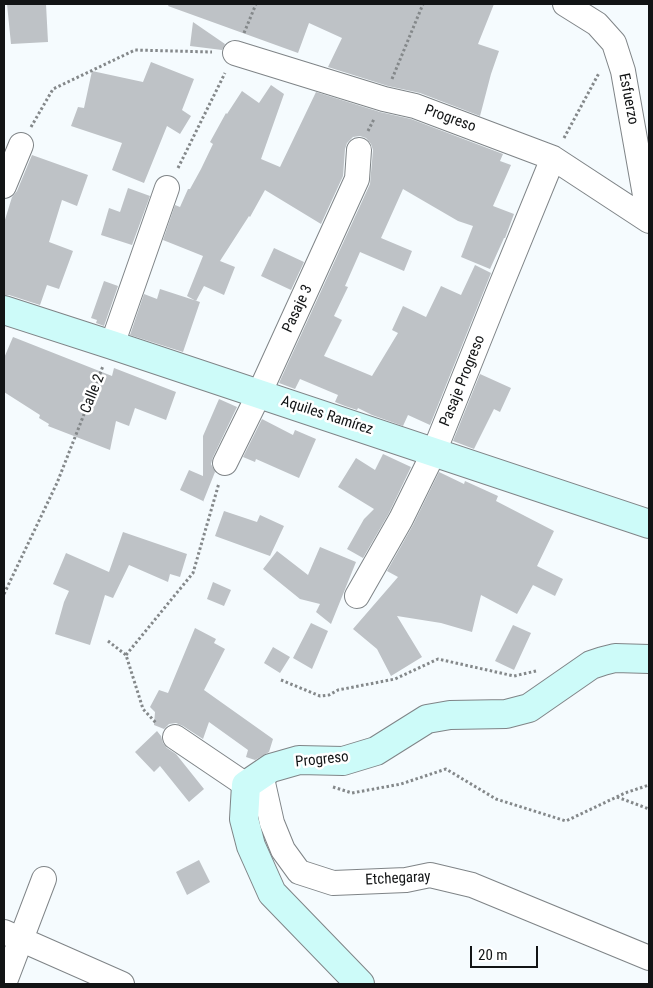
<!DOCTYPE html>
<meta charset="utf-8">
<style>
body{margin:0}
#map{position:relative;width:653px;height:988px;overflow:hidden;background:#f5fbfe;font-family:"Roboto Condensed",sans-serif}
canvas{display:block}
.frame{position:absolute;inset:0;border:5px solid #121415;pointer-events:none}
.scale{position:absolute;left:470px;top:946px;width:68px;height:22px;box-sizing:border-box;border:2px solid #121415;border-top:0;padding-left:6px;font-size:15px;line-height:18px;white-space:nowrap;color:#121415;-webkit-text-stroke:4px #fff;paint-order:stroke}
</style>
<div id="map">
<canvas width="653" height="988"></canvas>
<div class="frame"></div>
<div class="scale">20 m</div>
</div>
<script>
const ctx = document.querySelector('canvas').getContext('2d');
ctx.lineJoin = 'round';
function paint(path, color) {
  ctx.fillStyle = color;
  ctx.fill(path, 'evenodd');
}
function toPath(rows) {
  const path = new Path2D();
  for (const r of rows) {
    path.moveTo(r[0], r[1]);
    for (let i = 2; i < r.length; i += 2) path.lineTo(r[i], r[i + 1]);
  }
  return path;
}
function stroke(path, color, width, dash) {
  ctx.strokeStyle = color;
  ctx.lineWidth = width;
  ctx.lineCap = dash ? 'butt' : 'round';
  ctx.setLineDash(dash || []);
  ctx.stroke(path);
}
function write(font, color, halo, rows, align = 'center') {
  ctx.font = font + ' "Roboto Condensed",sans-serif';
  ctx.lineWidth = 5;
  ctx.setLineDash([]);
  ctx.textBaseline = 'middle';
  ctx.strokeStyle = halo;
  ctx.fillStyle = color;
  for (const [text, x, y, turn = 0] of rows) {
    ctx.save();
    ctx.translate(x, y);
    ctx.rotate((+turn || 0) * Math.PI / 180);
    ctx.textAlign = isNaN(turn) ? turn : align;
    if (halo) ctx.strokeText(text, 0, 0);
    ctx.fillText(text, 0, 0);
    ctx.restore();
  }
}
paint(toPath([
 [7,4,46,4,48,42,11,44],
 [169,4,494,4,478,44,499,51,491,74,480,116,420,93,388,86,328,67,342,38,309,23,298,53,168,6],
 [193,22,225,44,222,50,190,46],
 [151,62,194,79,182,110,191,116,180,134,167,126,144,183,112,170,122,143,71,126,78,107,84,108,92,71,143,82],
 [271,85,284,94,261,159,280,167,316,92,380,112,411,119,503,154,500,161,511,165,493,206,514,214,505,238,504,238,490,269,461,257,473,226,458,221,403,189,381,238,412,251,404,271,360,252,345,286,348,287,334,316,342,320,324,356,372,376,398,333,392,330,403,306,426,317,441,286,461,295,475,265,491,273,430,425,408,415,403,426,372,415,358,408,357,410,345,406,335,402,338,395,300,379,295,389,279,383,370,184,373,150,371,144,366,138,360,136,353,137,347,143,345,149,343,176,321,224,265,190,250,217,249,216,220,261,235,267,224,295,204,286,196,301,187,296,203,256,163,240,175,205,180,207,188,189,190,189,201,169,213,144,210,142,226,113,227,114,242,91,259,103],
 [32,155,88,175,77,206,62,200,49,242,73,251,59,289,47,285,40,305,9,295,4,295,4,223,12,197,17,191],
 [128,188,150,196,132,245,101,235,109,208,120,212],
 [274,248,304,262,291,290,261,276],
 [104,281,118,286,104,326,96,323,97,320,91,318],
 [160,289,200,302,183,352,130,335,144,294,157,299],
 [13,337,112,376,114,368,176,392,166,420,135,408,129,426,116,421,110,450,48,426,49,424,39,418,40,415,4,392,4,358],
 [480,374,511,388,500,412,494,409,474,449,453,441],
 [219,399,237,407,213,457,211,464,215,472,203,502,203,501,180,490,189,470,203,476,203,436],
 [262,419,293,435,295,430,316,439,299,478,256,459,255,462,243,457],
 [383,454,411,467,389,513,363,558,347,549,364,519,374,509,338,487,356,458,375,470],
 [439,472,464,484,465,481,498,496,496,501,554,531,537,566,563,579,555,596,533,585,517,614,481,595,472,632,441,623,397,616,422,657,391,676,377,649,353,629,398,577,387,571,413,525],
 [224,511,257,522,260,515,284,526,270,556,215,536],
 [123,532,187,554,180,577,170,574,168,582,129,565,113,598,105,595,90,645,55,634,64,602,69,591,53,584,66,553,109,572],
 [320,547,356,562,331,624,316,612,320,604,300,599,263,569,277,551,308,575],
 [213,582,231,590,224,606,207,599],
 [311,623,328,631,312,669,293,658],
 [513,625,531,633,514,670,495,661],
 [195,628,216,639,214,643,225,649,204,690,273,739,269,752,255,760,246,757,248,750,209,722,203,739,183,726,176,723,169,724,164,729,154,725,155,712,150,707,159,690,168,693],
 [273,647,290,657,280,673,264,663],
 [157,731,161,736,163,743,167,748,176,754,204,789,189,802,160,766,154,772,135,752],
 [199,860,210,882,187,895,176,872]
]), '#bec2c6');
const street = toPath([
 [565,4,597,24,614,43,623,71,649,218],
 [235,53,384,99,415,106,553,158,649,221],
 [4,186,21,145],
 [112,345,167,188],
 [225,463,259,394,357,179,359,150],
 [357,596,401,519,434,452,497,295,553,158],
 [175,737,246,785],
 [261,774,272,823,283,850,299,872,333,883,406,880,430,875,472,885,649,958],
 [4,932,122,984],
 [4,984,44,879]
]);
const secondary = toPath([
 [4,310,112,345,649,524],
 [360,984,272,893,251,846,244,819,246,785,271,768,299,760,343,761,376,751,427,719,450,715,506,714,529,708,591,665,603,661,615,658,649,659]
]);
stroke(street, '#7f8487', 26);
stroke(secondary, '#7f8487', 30);
stroke(toPath([
 [244,33,256,4],
 [392,79,423,4],
 [31,127,53,89,135,50,212,52],
 [368,131,374,119],
 [564,138,599,73],
 [178,168,225,73],
 [4,594,57,483,103,366],
 [108,641,126,655,143,709,157,724],
 [126,655,193,573,219,483],
 [281,680,320,696,329,695,338,690,395,679,438,659,514,676,536,671],
 [333,787,352,793,401,784,446,769,496,799,566,821,625,793,649,785],
 [617,797,649,809]
]), '#84888a', 3, [2.5, 2.5]);
stroke(street, '#fff', 24);
stroke(secondary, '#cdfbf9', 28);
write('15px', '#121415', '#fff', [
 ["Esfuerzo",628,99,79],
 ["Progreso",450,119,20],
 ["Pasaje 3",298,309,-65],
 ["Pasaje Progreso",463,381,-68],
 ["Calle 2",93,394,-68],
 ["Aquiles Ramírez",327,416,18],
 ["Progreso",322,760,-6],
 ["Etchegaray",398,879,-3]
]);
</script>
